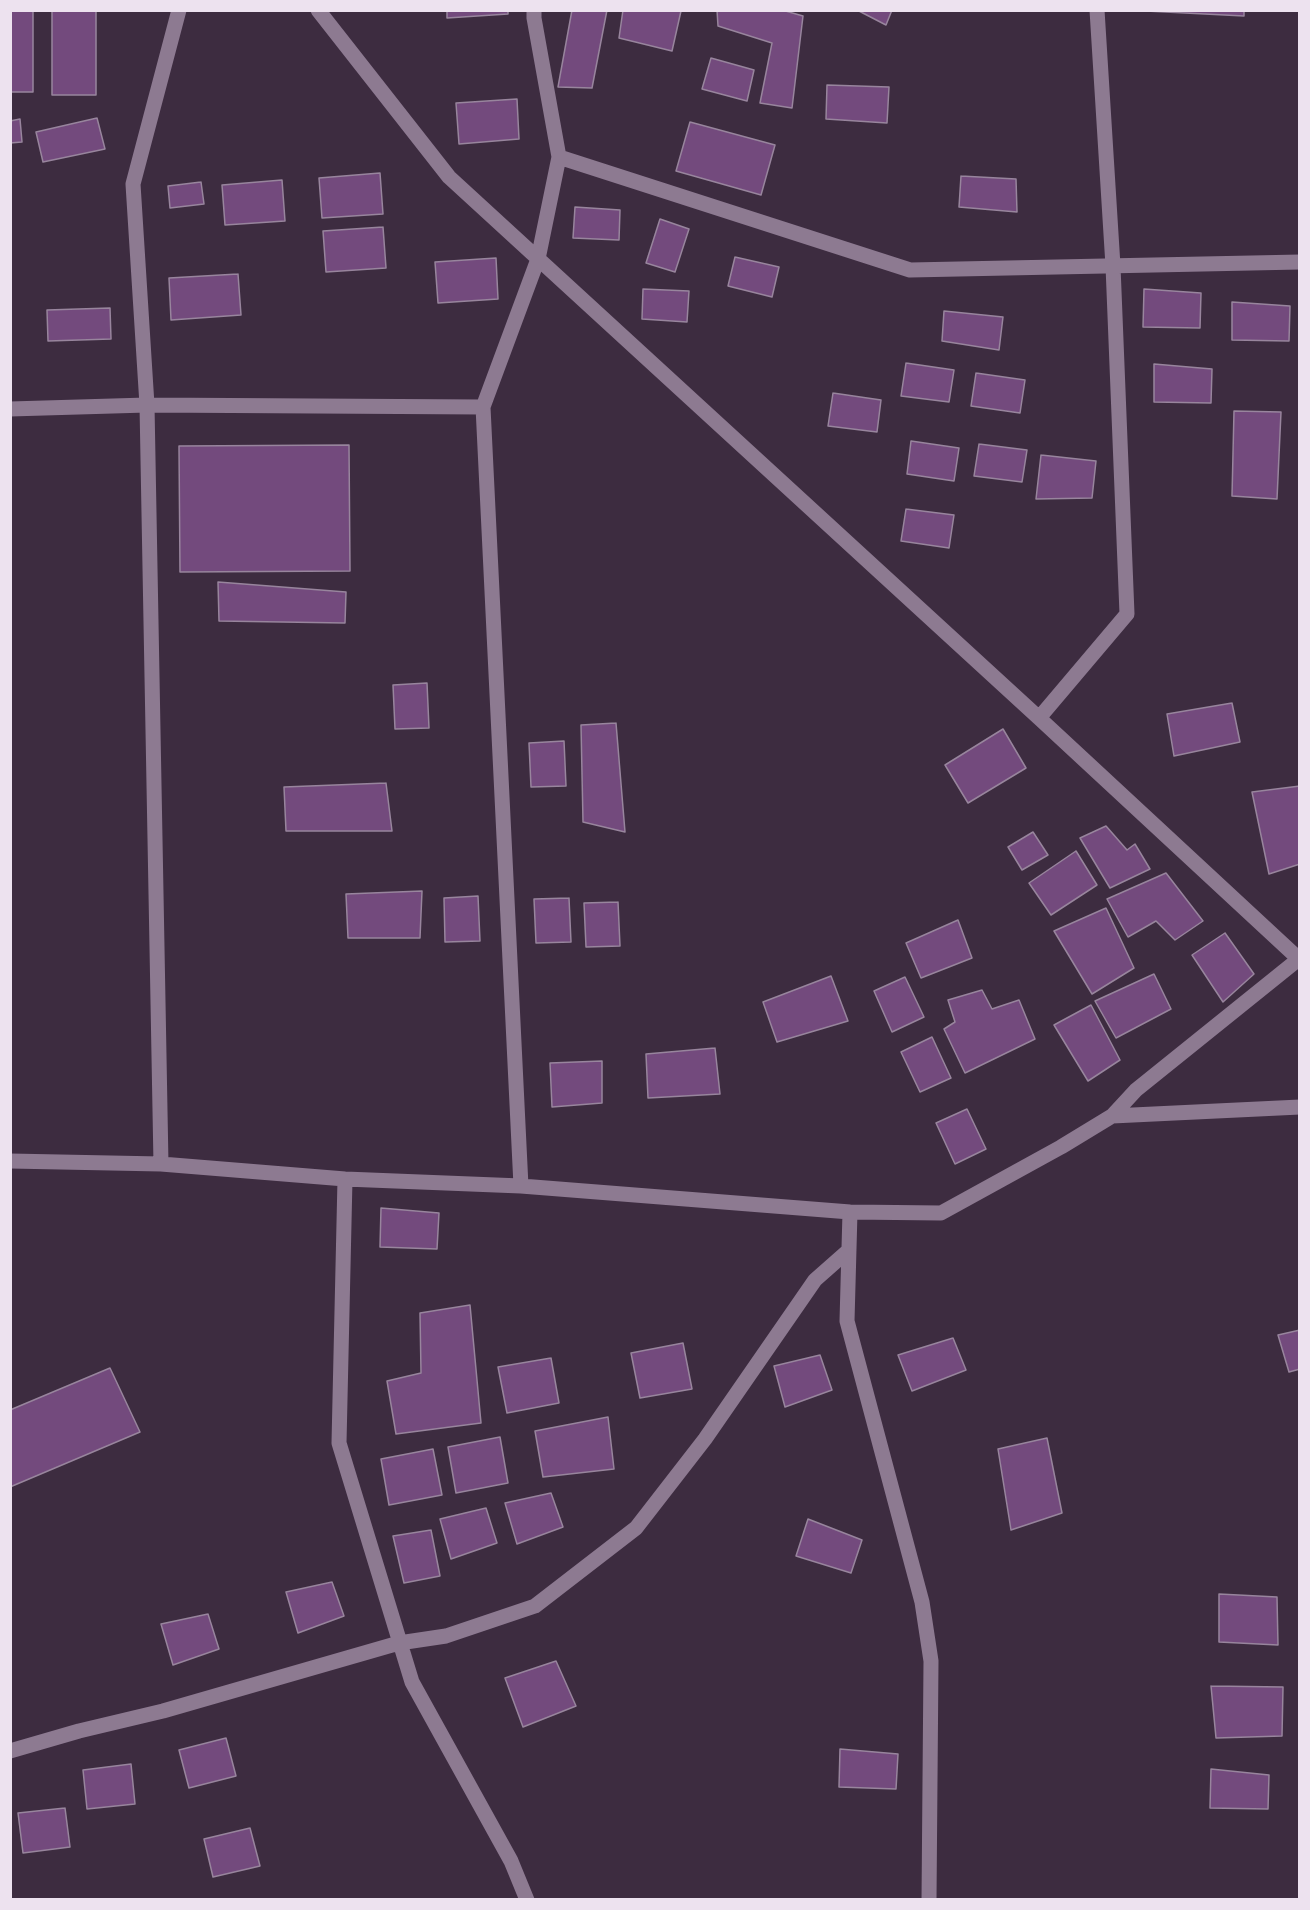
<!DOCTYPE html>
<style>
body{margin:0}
#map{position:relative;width:1310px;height:1910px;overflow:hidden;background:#3d2c40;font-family:Spectral,serif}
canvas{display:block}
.frame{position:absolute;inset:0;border:12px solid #ede2ef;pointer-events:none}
</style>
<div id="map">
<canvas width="1310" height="1910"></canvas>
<div class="frame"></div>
</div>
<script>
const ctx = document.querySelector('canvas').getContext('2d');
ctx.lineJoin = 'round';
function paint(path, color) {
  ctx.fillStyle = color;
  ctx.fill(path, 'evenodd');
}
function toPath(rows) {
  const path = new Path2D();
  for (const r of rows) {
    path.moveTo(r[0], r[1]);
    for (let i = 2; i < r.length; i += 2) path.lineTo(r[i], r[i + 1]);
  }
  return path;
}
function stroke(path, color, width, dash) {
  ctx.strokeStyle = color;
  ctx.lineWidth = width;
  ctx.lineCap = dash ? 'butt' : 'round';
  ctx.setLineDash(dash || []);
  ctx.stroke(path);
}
const building = toPath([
 [10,10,33,10,33,92,10,92,10,10],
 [52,10,96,10,96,95,52,95,52,10],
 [447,10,508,10,508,14,447,18,447,10],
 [572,10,607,10,592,88,558,87,572,10],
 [623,10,681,11,672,51,619,38,623,10],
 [717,10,782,10,803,16,792,108,760,103,772,43,718,26,717,10],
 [857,10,892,10,886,25,857,10],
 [1244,10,1244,16,1126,10,1244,10],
 [711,58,754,70,747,101,702,89,711,58],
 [827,85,889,87,887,123,826,119,827,85],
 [517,99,519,139,459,144,456,103,517,99],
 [97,118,105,149,43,162,36,132,97,118],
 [20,119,22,142,10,143,10,121,20,119],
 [690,122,775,145,761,195,676,171,690,122],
 [380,173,383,214,322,218,319,178,380,173],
 [961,176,1016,179,1017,212,959,207,961,176],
 [282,180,285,221,225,225,222,185,282,180],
 [201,182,204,204,170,208,168,186,201,182],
 [575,207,620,210,619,240,573,238,575,207],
 [660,219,689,229,675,272,646,263,660,219],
 [383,227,386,268,326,272,323,231,383,227],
 [735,257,779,267,772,297,728,286,735,257],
 [496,258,498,299,438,303,435,262,496,258],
 [238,274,241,315,171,320,169,278,238,274],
 [643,289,689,291,687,322,642,319,643,289],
 [1144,289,1201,293,1200,328,1143,327,1144,289],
 [1232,302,1290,306,1289,341,1232,340,1232,302],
 [110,308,111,339,48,341,47,310,110,308],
 [944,311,1003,317,999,350,942,341,944,311],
 [906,363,954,370,949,402,901,396,906,363],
 [1154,364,1212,369,1211,403,1154,402,1154,364],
 [976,373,1025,380,1020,413,971,406,976,373],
 [833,393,881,400,877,432,828,426,833,393],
 [1234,411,1281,412,1277,499,1232,496,1234,411],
 [911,441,959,448,954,481,907,474,911,441],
 [979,444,1027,450,1022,482,974,476,979,444],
 [349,445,350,571,180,572,179,446,349,445],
 [1041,455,1096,461,1092,498,1036,499,1041,455],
 [906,509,954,515,949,548,901,541,906,509],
 [218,582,346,592,345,623,219,621,218,582],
 [427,683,429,728,395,729,393,685,427,683],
 [1232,703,1240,742,1174,756,1167,714,1232,703],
 [616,723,625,832,583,822,581,725,616,723],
 [1003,729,1026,768,968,803,945,765,1003,729],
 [564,741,566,786,531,787,529,743,564,741],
 [386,783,392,831,286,831,284,787,386,783],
 [1300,786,1300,864,1269,874,1252,792,1300,786],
 [1106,826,1127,850,1135,844,1150,869,1110,888,1080,838,1106,826],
 [1033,832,1048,855,1022,870,1008,847,1033,832],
 [1076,851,1097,885,1051,915,1029,883,1076,851],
 [1166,873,1203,921,1175,940,1156,921,1128,937,1107,899,1166,873],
 [422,891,420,938,348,938,346,894,422,891],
 [478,896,480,941,445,942,444,898,478,896],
 [569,898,571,942,536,943,534,899,569,898],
 [618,902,620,946,586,947,584,903,618,902],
 [1106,908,1134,968,1092,994,1054,931,1106,908],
 [958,920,972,958,921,978,906,943,958,920],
 [1225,933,1254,974,1223,1002,1192,955,1225,933],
 [1154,974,1171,1009,1116,1038,1095,1001,1154,974],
 [831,976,848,1021,777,1042,763,1002,831,976],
 [905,977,924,1017,892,1032,874,991,905,977],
 [982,990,992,1009,1019,1000,1035,1039,965,1073,944,1029,955,1022,948,1000,982,990],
 [1091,1005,1120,1060,1088,1081,1054,1025,1091,1005],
 [932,1037,951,1078,920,1092,901,1052,932,1037],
 [715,1048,720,1094,648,1098,646,1054,715,1048],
 [602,1061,602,1103,552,1107,550,1063,602,1061],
 [967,1109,986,1149,955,1164,936,1123,967,1109],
 [381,1208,439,1213,437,1249,380,1247,381,1208],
 [470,1305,481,1423,396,1434,387,1381,421,1373,420,1313,470,1305],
 [1300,1330,1300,1369,1289,1372,1278,1335,1300,1330],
 [953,1338,966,1370,912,1391,898,1355,953,1338],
 [683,1343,692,1389,640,1398,631,1353,683,1343],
 [820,1355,832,1390,785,1407,774,1366,820,1355],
 [551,1358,559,1403,507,1413,498,1367,551,1358],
 [110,1368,140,1432,10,1487,10,1410,110,1368],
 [608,1417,614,1469,543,1477,535,1431,608,1417],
 [500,1437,508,1483,456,1493,448,1447,500,1437],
 [1047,1438,1062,1513,1011,1530,998,1449,1047,1438],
 [433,1449,442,1495,389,1505,381,1459,433,1449],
 [551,1493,563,1527,517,1544,505,1503,551,1493],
 [486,1508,497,1543,451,1559,440,1519,486,1508],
 [808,1519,862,1540,851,1573,796,1556,808,1519],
 [431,1530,440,1576,404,1583,393,1536,431,1530],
 [332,1582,344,1616,298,1633,286,1592,332,1582],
 [1219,1594,1277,1597,1278,1645,1219,1642,1219,1594],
 [208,1614,219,1649,173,1665,161,1624,208,1614],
 [556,1661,576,1706,523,1727,505,1678,556,1661],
 [1211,1686,1283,1687,1282,1736,1216,1738,1211,1686],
 [226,1738,236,1776,189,1788,179,1750,226,1738],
 [840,1749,898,1754,896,1789,839,1787,840,1749],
 [131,1764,135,1804,87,1809,83,1770,131,1764],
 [1211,1769,1269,1775,1268,1809,1210,1808,1211,1769],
 [65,1808,70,1847,23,1853,18,1813,65,1808],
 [250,1828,260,1866,213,1877,204,1839,250,1828]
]);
paint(building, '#734a7d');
stroke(building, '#98859d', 1.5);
stroke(toPath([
 [318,10,449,177,1039,718,1300,960],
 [559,157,910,270,1300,262],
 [483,407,538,259,559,157,534,18,534,10],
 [10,409,147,405,483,407,521,1186],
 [1039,718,1127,614,1113,266,1097,10],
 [1112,1116,1136,1090,1300,958],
 [10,1161,161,1164,345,1179,521,1186,850,1212,941,1213,1061,1147,1112,1116,1300,1107],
 [161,1164,147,405,133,184,179,10],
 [345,1179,339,1443,412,1682,511,1861,527,1900],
 [850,1212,847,1321,922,1602,931,1661,929,1900],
 [10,1751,79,1731,163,1711,399,1643,446,1636,535,1606,636,1528,705,1439,815,1280,849,1250]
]), '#8d7a91', 15);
</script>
